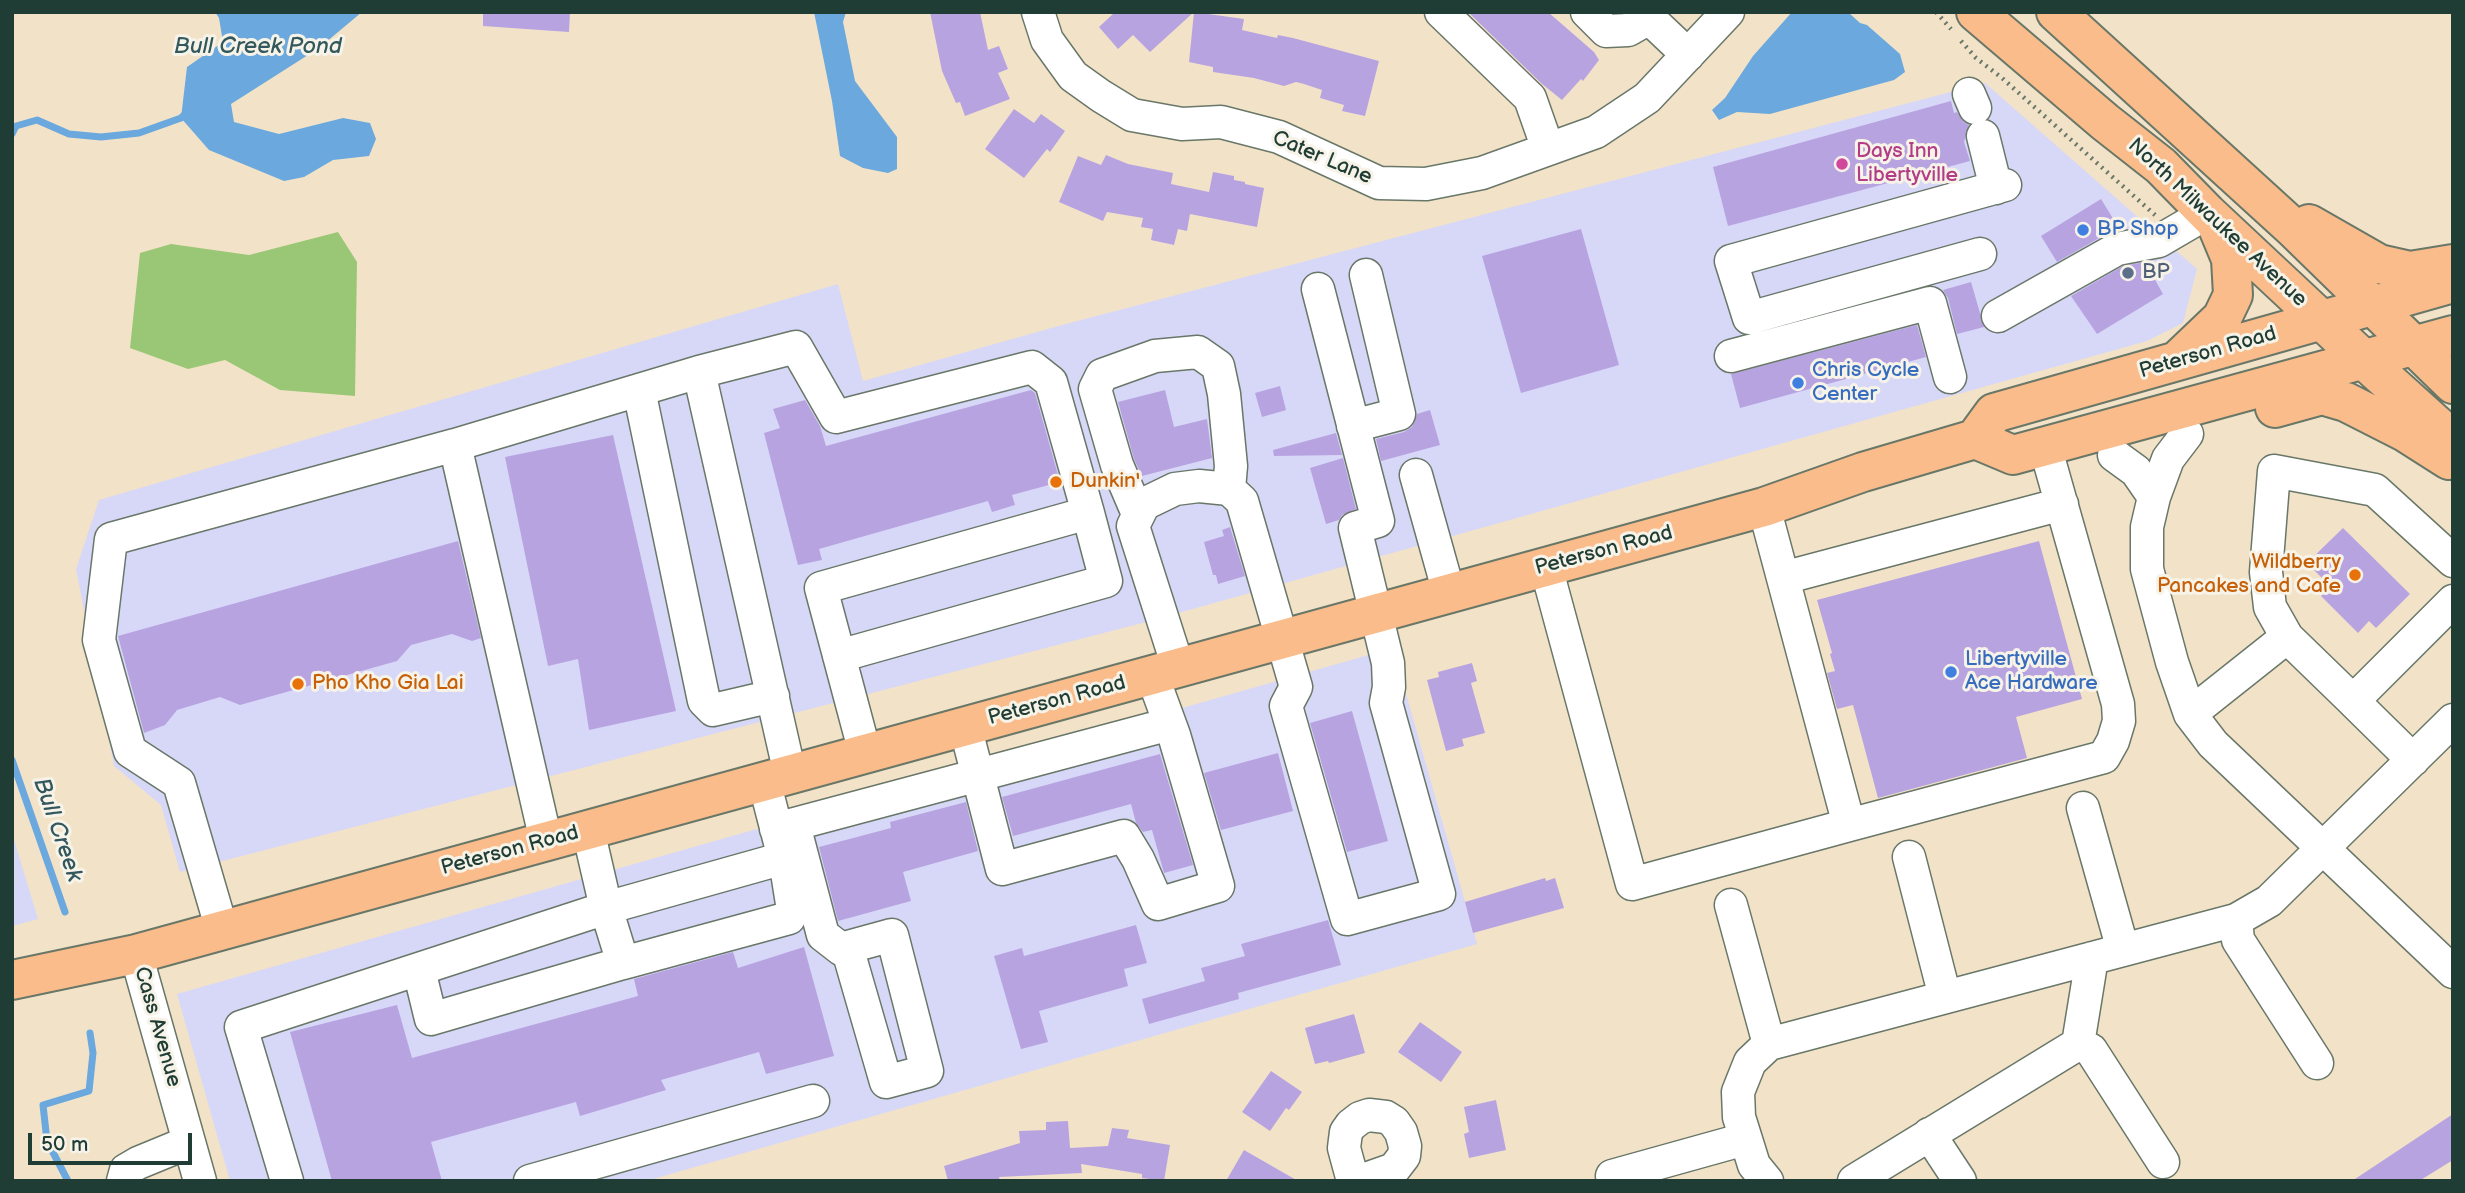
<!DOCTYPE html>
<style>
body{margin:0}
#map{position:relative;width:2465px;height:1193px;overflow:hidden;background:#f2e3c8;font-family:"Balsamiq Sans",sans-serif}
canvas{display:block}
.frame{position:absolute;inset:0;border:14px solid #1f3d34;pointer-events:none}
.scale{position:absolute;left:28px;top:1133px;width:164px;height:32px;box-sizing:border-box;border:4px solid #1f3d34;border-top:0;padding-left:9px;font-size:21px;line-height:24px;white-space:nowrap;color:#1f3d34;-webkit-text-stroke:5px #f7f3e8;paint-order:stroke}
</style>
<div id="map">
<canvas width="2465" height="1193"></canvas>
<div class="frame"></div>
<div class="scale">50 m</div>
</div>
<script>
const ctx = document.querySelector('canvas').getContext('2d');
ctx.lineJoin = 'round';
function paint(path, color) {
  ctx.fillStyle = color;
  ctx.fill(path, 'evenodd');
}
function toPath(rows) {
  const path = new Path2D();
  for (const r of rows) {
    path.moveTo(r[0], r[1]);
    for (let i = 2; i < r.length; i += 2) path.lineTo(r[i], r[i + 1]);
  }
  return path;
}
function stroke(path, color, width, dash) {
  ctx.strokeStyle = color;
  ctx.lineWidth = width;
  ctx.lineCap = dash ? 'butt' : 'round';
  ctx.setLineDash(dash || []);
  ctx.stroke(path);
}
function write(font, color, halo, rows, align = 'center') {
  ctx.font = font + ' "Balsamiq Sans",sans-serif';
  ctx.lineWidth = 6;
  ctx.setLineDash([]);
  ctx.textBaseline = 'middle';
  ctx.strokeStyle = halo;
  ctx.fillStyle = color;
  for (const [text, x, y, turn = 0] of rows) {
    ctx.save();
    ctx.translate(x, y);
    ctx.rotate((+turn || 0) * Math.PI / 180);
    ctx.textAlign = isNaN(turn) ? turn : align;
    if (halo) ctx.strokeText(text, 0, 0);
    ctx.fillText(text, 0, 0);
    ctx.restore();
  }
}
paint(toPath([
 [1985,83,2197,269,2183,323,2147,341,1150,621,180,872,161,805,114,766,76,569,99,500,838,284,863,381,1062,325],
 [1393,648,1477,944,646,1181,230,1181,177,994],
 [12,833,38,919,12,926]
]), '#d7d7f8');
paint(toPath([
 [338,232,357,262,355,396,280,390,225,360,188,369,130,348,140,253,171,244,249,255]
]), '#9ac775');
paint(toPath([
 [215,12,362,12,319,48,231,104,234,122,279,134,343,118,370,123,376,139,369,156,333,160,304,177,284,181,209,150,181,118,187,67,223,42,219,18],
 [814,12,846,12,843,22,855,81,897,137,897,169,888,173,863,168,840,156,832,101],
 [1792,12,1848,12,1860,23,1867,25,1900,54,1905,72,1894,80,1770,114,1737,112,1719,120,1712,110,1725,98,1753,56]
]), '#6ba8dd');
stroke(toPath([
 [12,134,16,126,37,120,69,134,101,137,139,133,181,118,187,112],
 [12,760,65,912],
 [68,1181,47,1141,43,1105,89,1091,93,1053,90,1033]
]), '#6ba8dd', 7);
paint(toPath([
 [483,12,570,12,569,32,483,26],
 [930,12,980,12,988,50,999,46,1008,69,998,73,1010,99,965,116,960,102,956,103,942,71],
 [1115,12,1194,12,1150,52,1133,35,1118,49,1112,42,1099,27],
 [1194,12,1244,19,1242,30,1277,38,1278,35,1293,38,1379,61,1365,116,1342,111,1344,105,1320,98,1322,90,1304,84,1296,82,1284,86,1254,78,1213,72,1213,67,1189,62],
 [1468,12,1548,12,1594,52,1599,60,1583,81,1581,79,1562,100,1542,84],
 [1951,101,1954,113,1957,112,1964,122,1969,125,1964,142,1970,161,1728,226,1713,167],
 [1014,109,1034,123,1041,114,1065,131,1050,152,1047,149,1024,178,985,149],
 [1106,155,1128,164,1173,173,1171,184,1209,192,1213,172,1234,176,1234,180,1245,182,1245,184,1264,188,1257,227,1190,214,1187,231,1178,229,1174,245,1151,240,1153,229,1141,227,1143,218,1107,212,1103,221,1059,202,1078,156,1101,165],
 [2101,199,2120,230,2108,233,2057,262,2041,236],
 [1581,229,1619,365,1521,393,1482,256],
 [2145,262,2163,294,2097,334,2071,296,2123,266],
 [1971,282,1984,327,1957,334,1948,298,1943,290],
 [1917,325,1926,357,1740,408,1731,374],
 [1280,386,1286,410,1262,417,1255,393],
 [1031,390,1035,393,1060,482,1012,495,1015,505,992,512,988,501,819,549,822,560,798,565,764,433,780,428,773,409,805,400,820,426,826,446],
 [1165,390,1174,427,1207,419,1212,458,1142,476,1134,459,1118,402],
 [1430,410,1440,445,1381,461,1376,439,1404,432,1412,427,1417,414],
 [1336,433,1342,455,1274,456,1273,450],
 [613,435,676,711,589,730,578,659,548,666,505,457],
 [1343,458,1356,509,1342,515,1339,520,1326,524,1310,468],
 [1230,527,1245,576,1218,584,1216,575,1213,575,1204,542,1224,536,1222,530],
 [2343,528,2410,594,2376,628,2369,621,2358,633,2321,596,2331,587,2307,563],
 [458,541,481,638,472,641,452,634,411,645,397,661,240,705,220,697,177,710,165,725,144,733,118,636],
 [2039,541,2082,699,2016,717,2027,758,1878,798,1853,705,1837,709,1827,673,1835,671,1830,654,1832,653,1817,600],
 [1472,663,1477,681,1471,683,1485,733,1462,739,1464,746,1446,751,1427,680,1439,677,1438,672],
 [1352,711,1388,841,1347,852,1310,723],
 [1278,753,1293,811,1221,830,1204,773],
 [1160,754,1193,865,1164,873,1152,830,1143,832,1136,823,1131,804,1013,836,1002,797],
 [966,802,978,851,903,872,911,901,838,921,819,847,891,828,890,822],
 [1545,878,1546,881,1555,878,1564,908,1473,933,1465,902],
 [1328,920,1341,965,1238,993,1239,999,1149,1024,1142,999,1205,981,1201,968,1245,956,1241,944],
 [1136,925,1147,963,1124,969,1128,986,1039,1011,1048,1042,1021,1049,994,956,1022,948,1024,956],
 [804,947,834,1056,766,1074,759,1052,661,1080,666,1090,580,1116,576,1102,431,1142,442,1181,332,1181,290,1032,397,1005,412,1058,638,996,634,979,733,952,738,968],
 [1354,1014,1365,1053,1329,1063,1328,1061,1315,1064,1305,1028],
 [1420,1022,1462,1052,1441,1082,1398,1052],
 [1271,1071,1302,1092,1289,1110,1286,1108,1270,1131,1242,1112],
 [1496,1100,1506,1150,1469,1158,1464,1134,1469,1132,1464,1107],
 [2453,1114,2453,1160,2419,1181,2352,1181],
 [1068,1121,1070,1148,1108,1146,1112,1128,1129,1130,1127,1138,1170,1145,1164,1181,1142,1178,1142,1174,1081,1164,1082,1173,999,1177,1000,1181,948,1181,944,1166,1020,1143,1019,1131,1046,1130,1046,1122],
 [1244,1150,1298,1181,1226,1181]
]), '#b8a3e1');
const minor = toPath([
 [1038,12,1047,40,1073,76,1101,96,1132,115,1182,124,1221,122,1279,137,1379,183,1426,184,1482,173,1596,132,1647,98,1728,12],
 [1441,12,1530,98,1548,149],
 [1587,12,1606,31,1628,30,1649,18,1651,12],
 [1649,18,1688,55],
 [1969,94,1975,108],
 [1983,136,1996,188],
 [1980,254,1749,318,1731,261,2005,185],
 [1998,316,2117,249,2159,241,2207,213],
 [1731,356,1930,303,1950,377],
 [639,390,704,701,713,710,773,696],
 [1353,426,1399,414,1366,275],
 [2187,434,2168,459,2154,497,2147,527,2147,569,2172,662,2190,714,2213,744,2453,972],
 [455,445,699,372],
 [2114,455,2136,471,2154,497],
 [1416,475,1449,593],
 [1764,507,1849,825,2104,757,2113,741,2119,721,2118,704,2045,446],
 [1138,514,1117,465,1095,389,1102,375,1155,356,1198,352,1218,366,1224,394,1231,466,1229,489],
 [1546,567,1632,884,1849,825],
 [1783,578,2062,504],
 [2287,637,2270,607,2266,572,2274,471,2375,490,2453,561],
 [839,656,1106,581,1088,513],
 [1178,667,1133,526,1144,504,1175,489,1199,486,1229,489,1242,501,1296,687,1286,706,1347,919,1439,894,1386,703,1389,687,1388,663,1355,528,1378,521,1318,289],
 [2353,701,2413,760],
 [2190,714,2287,637,2353,701,2453,601],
 [965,726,1002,869,1124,836,1138,859,1158,904,1218,886,1174,735,1152,675],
 [790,774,699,372,796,347,836,417,1032,367,1051,382,1088,513,821,588,865,753],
 [2083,808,2123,950],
 [794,825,823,935,841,949,849,954,886,1082,927,1071,892,935,841,949],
 [776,829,1170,724],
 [1909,857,1945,997],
 [1731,905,1769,1044],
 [2236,920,2238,940,2317,1063],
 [222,930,179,783,130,751,99,640,111,539,455,445,546,841],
 [136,954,200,1181],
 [623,963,789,918,793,910,786,866],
 [419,970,431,1019,623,963,606,908,784,858,764,781],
 [2078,1044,2091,1050,2163,1162],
 [1929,1134,1960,1181],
 [1612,1176,1745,1139],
 [123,1181,126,1170,138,1163,189,1142],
 [287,1181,241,1027,606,908,588,830],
 [530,1181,813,1101],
 [1353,1181,1344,1148,1346,1132,1351,1125,1360,1118,1369,1115,1386,1117,1394,1122,1401,1132,1405,1146,1404,1156,1394,1169,1360,1181],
 [1767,1181,1754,1165,1739,1117,1738,1092,1750,1062,1769,1044,2236,920,2269,901,2453,720],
 [1854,1181,2078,1044,2092,958]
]);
const major = toPath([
 [1976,12,2105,122,2161,166,2207,213,2362,358,2453,440],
 [2056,12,2293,228,2453,384],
 [2309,224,2379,264,2410,271,2453,264],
 [2179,359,2222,318,2233,295,2231,259,2216,223],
 [2275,408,2322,395,2346,402,2405,432,2449,460],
 [1975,439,2013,455,2453,335],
 [12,980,136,954,1764,507,1863,472,1975,439,1994,413,2453,283]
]);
stroke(minor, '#697768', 35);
stroke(major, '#697768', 42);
stroke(toPath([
 [1936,12,1951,29],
 [1961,41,1976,58,2002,78,2155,215]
]), '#697768', 4.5, [2, 5]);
stroke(minor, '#fff', 32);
stroke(major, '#f9bc8a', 38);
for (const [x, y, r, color] of [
 [1842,164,7,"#d1479c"],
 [2083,230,7,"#3f7fe0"],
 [2128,273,7,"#5c6f8a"],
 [1798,383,7,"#3f7fe0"],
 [1056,482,7,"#e8710a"],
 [2355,575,7,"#e8710a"],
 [1951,672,7,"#3f7fe0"],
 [298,684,7,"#e8710a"]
]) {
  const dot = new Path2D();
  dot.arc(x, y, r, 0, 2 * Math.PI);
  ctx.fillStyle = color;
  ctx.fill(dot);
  stroke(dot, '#f7f3e8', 2.5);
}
write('21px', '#b23c85', '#f7f3e8', [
 ["Days Inn",1856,152],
 ["Libertyville",1856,176]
], 'left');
write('21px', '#1f3d34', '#f7f3e8', [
 ["Cater Lane",1322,158,23],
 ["North Milwaukee Avenue",2217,223,43],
 ["Peterson Road",2208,353,-16],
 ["Peterson Road",1604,551,-15],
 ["Peterson Road",1057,701,-15],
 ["Peterson Road",510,851,-15],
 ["Cass Avenue",157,1027,74]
]);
write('21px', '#366cbe', '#f7f3e8', [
 ["BP Shop",2097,230],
 ["Chris Cycle",1812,371],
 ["Center",1812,395],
 ["Libertyville",1965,660],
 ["Ace Hardware",1965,684]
], 'left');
write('21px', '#4e5e75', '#f7f3e8', [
 ["BP",2142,273]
], 'left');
write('21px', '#c56008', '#f7f3e8', [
 ["Dunkin'",1070,482],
 ["Wildberry",2341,563,"right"],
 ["Pancakes and Cafe",2341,587,"right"],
 ["Pho Kho Gia Lai",312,684]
], 'left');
write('italic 23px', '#32585e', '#f7f3e8', [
 ["Bull Creek Pond",258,47],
 ["Bull Creek",57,830,71]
]);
</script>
